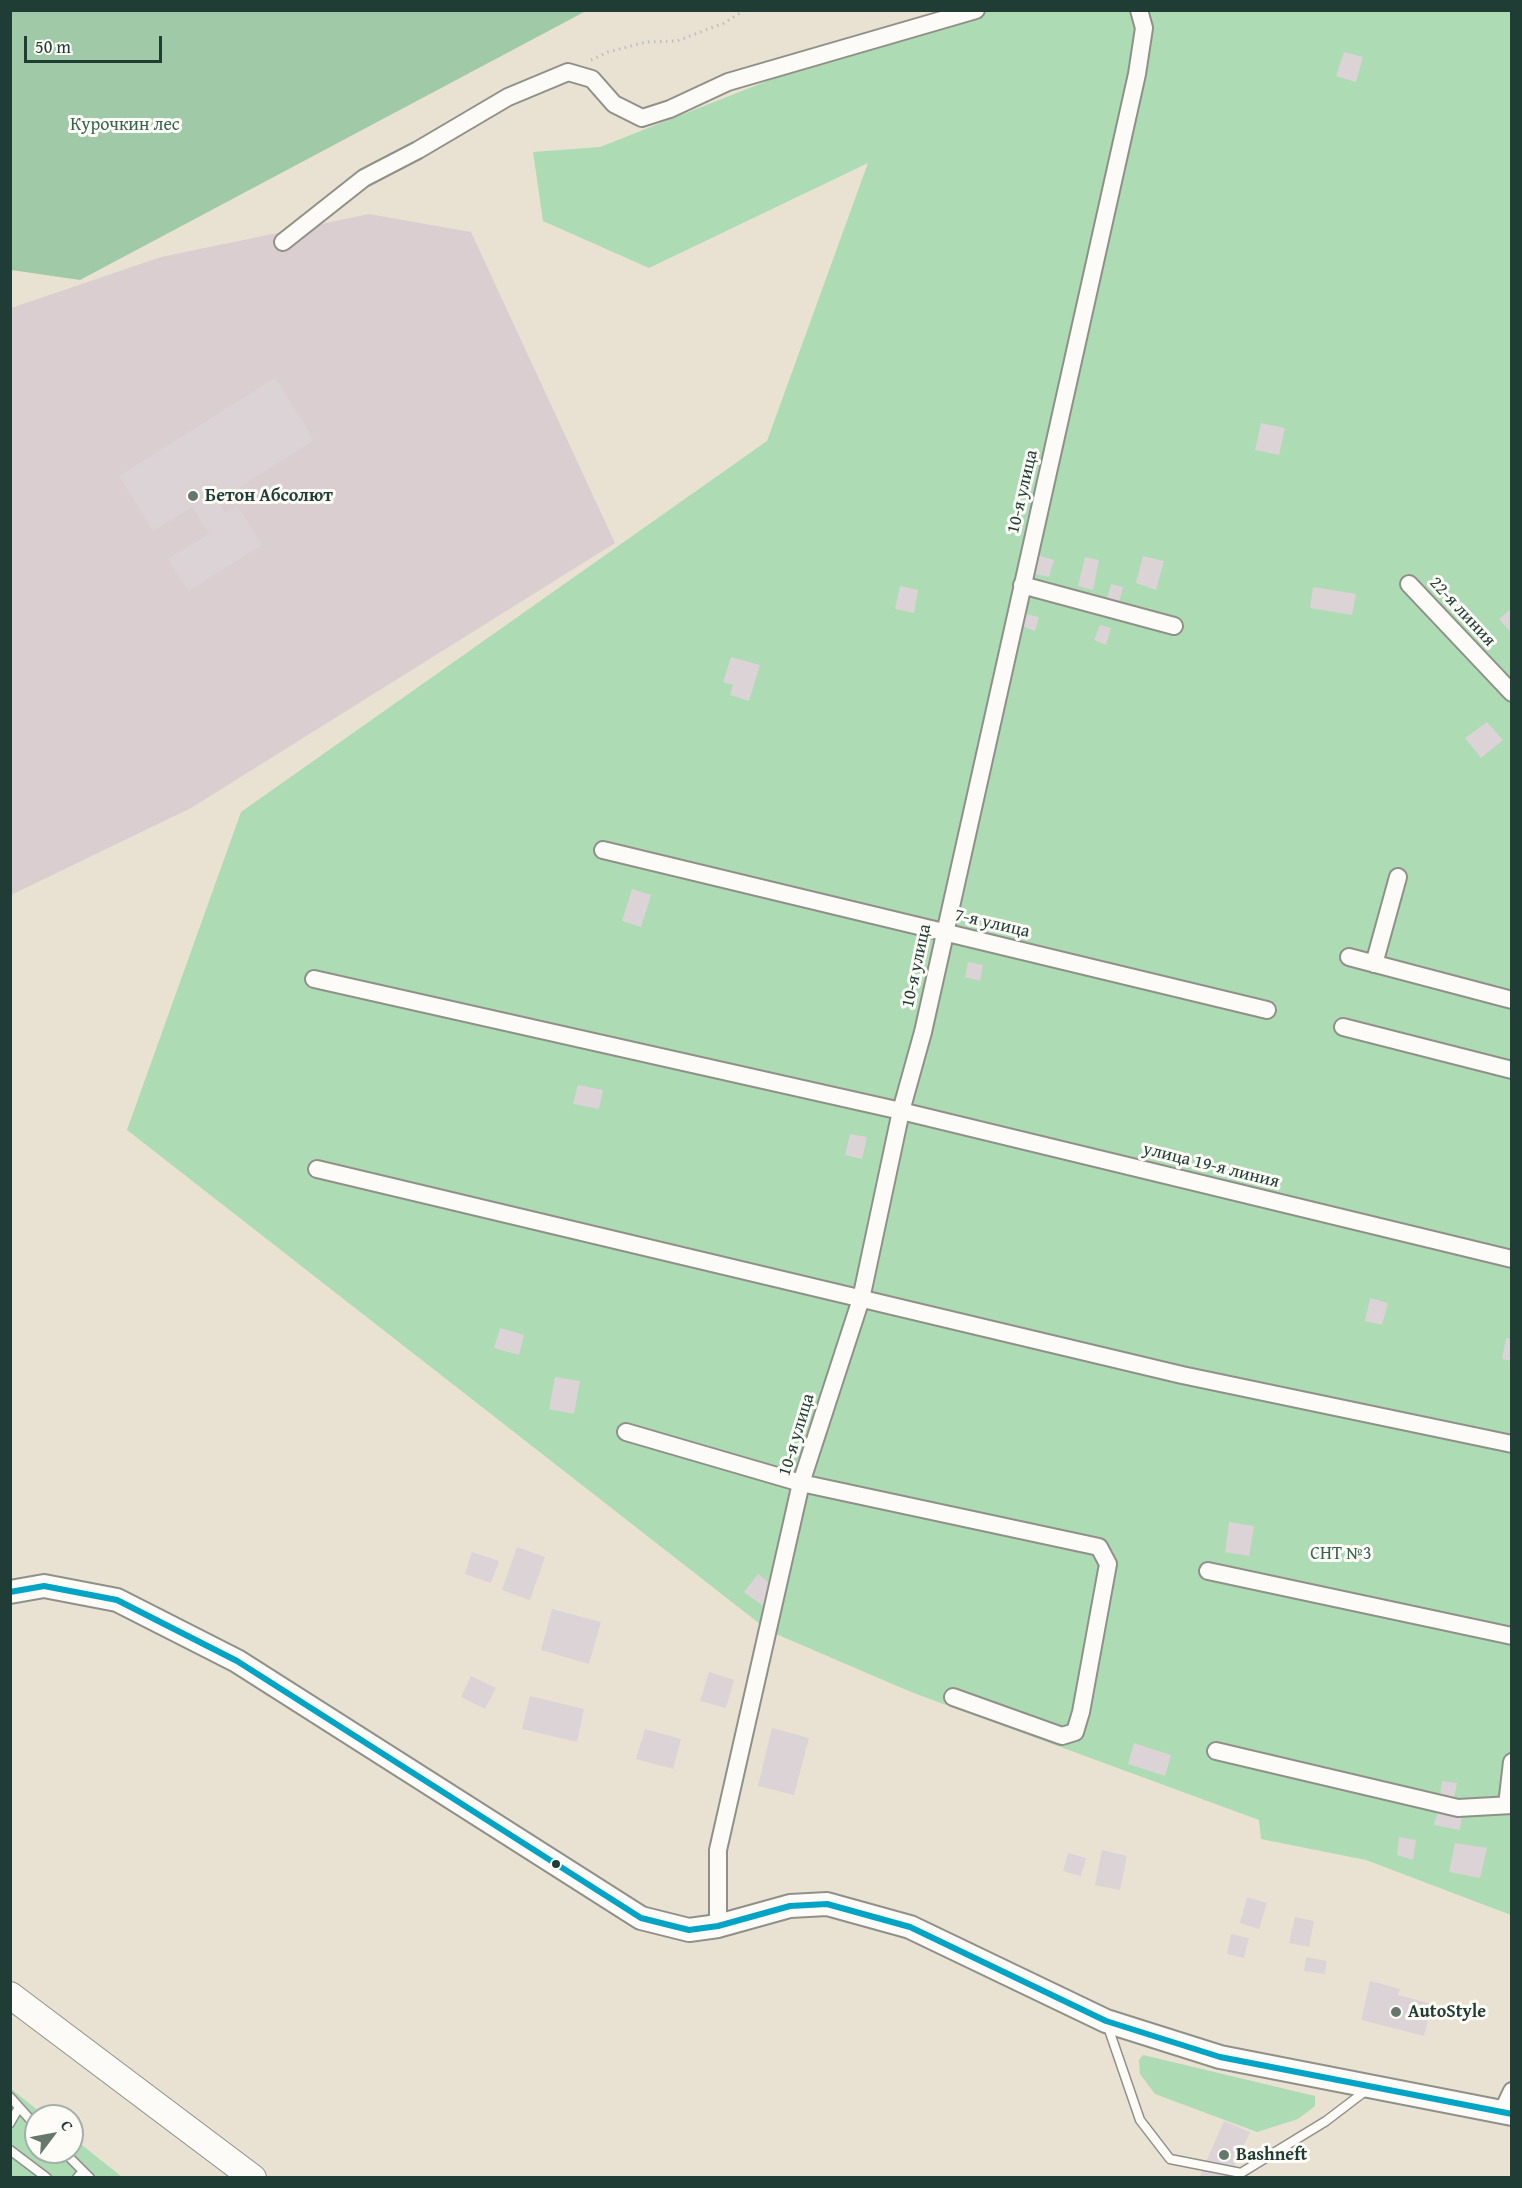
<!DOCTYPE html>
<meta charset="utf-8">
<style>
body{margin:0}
#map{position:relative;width:1522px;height:2188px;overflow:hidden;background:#e9e2d3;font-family:"Gentium Book Plus",serif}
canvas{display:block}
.frame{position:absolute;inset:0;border:12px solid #1f3d34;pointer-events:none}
.north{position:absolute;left:24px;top:2104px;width:60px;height:60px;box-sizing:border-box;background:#fdfcf7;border:2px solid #a4b0a9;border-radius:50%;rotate:58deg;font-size:16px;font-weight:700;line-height:24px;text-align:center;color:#1f3d34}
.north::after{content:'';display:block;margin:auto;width:21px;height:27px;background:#66776c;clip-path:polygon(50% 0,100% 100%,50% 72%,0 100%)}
.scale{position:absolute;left:24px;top:36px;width:138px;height:27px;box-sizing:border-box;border:3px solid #1f3d34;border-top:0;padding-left:8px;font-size:18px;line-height:21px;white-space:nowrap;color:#1f3d34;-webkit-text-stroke:4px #fdfcf7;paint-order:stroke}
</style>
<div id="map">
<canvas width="1522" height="2188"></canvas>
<div class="frame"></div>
<div class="north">С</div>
<div class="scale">50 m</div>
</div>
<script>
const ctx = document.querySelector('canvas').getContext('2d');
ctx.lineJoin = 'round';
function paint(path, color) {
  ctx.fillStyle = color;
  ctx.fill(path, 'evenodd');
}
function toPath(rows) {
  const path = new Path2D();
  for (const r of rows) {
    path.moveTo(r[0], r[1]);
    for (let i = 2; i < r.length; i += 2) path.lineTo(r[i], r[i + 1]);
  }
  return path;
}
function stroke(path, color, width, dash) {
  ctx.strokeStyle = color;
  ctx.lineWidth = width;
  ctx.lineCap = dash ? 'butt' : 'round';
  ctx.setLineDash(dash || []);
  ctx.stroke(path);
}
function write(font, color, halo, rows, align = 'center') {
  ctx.font = font + ' "Gentium Book Plus",serif';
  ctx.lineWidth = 6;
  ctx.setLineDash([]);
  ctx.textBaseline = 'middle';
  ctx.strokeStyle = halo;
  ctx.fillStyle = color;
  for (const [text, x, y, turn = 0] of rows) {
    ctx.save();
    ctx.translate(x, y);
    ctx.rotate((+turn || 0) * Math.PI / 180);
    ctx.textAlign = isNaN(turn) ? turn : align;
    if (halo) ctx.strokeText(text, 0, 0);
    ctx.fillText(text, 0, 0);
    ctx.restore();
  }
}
paint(toPath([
 [369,214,471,232,615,543,191,808,11,895,11,308,161,257]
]), '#dbced0');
paint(toPath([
 [969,11,1511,11,1511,1915,1366,1860,1261,1839,1259,1820,911,1692,769,1631,127,1130,241,812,767,441,868,163,649,268,543,221,533,152,600,147,856,46],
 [1143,2055,1315,2096,1315,2106,1298,2119,1257,2132,1155,2094,1140,2074,1139,2060],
 [10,2088,45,2116,36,2116,36,2152,72,2152,72,2137,122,2177,11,2177]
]), '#acdbb4');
paint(toPath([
 [10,11,11,10,586,11,80,280,11,270]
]), '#a0caa7');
paint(toPath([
 [1344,52,1363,57,1356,82,1336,76],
 [275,378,314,440,218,501,225,513,237,505,262,545,188,591,168,559,209,534,192,507,153,531,119,476],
 [1261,423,1285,428,1279,455,1255,450],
 [1033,554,1054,560,1049,577,1028,572],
 [1143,556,1164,561,1156,590,1136,583],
 [1085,557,1099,560,1093,590,1078,586],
 [1111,584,1123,587,1119,603,1107,598],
 [900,586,918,590,914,613,895,609],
 [1313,587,1356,594,1352,615,1310,608],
 [1512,608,1512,634,1499,619],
 [1025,614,1039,617,1035,631,1022,626],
 [1100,625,1111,628,1106,645,1094,640],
 [731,657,760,665,749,701,730,695,733,685,723,682],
 [1487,722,1503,740,1481,758,1465,738],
 [632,889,651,895,641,927,622,921],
 [968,962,983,965,980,981,965,977],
 [578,1085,603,1090,599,1109,573,1104],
 [850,1134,867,1137,862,1159,845,1155],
 [1370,1298,1388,1303,1382,1325,1365,1321],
 [500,1328,524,1335,519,1355,494,1348],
 [1506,1338,1512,1339,1512,1361,1502,1359],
 [555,1377,580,1381,574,1414,549,1409],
 [1229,1522,1254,1526,1249,1556,1225,1552],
 [517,1547,545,1557,530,1600,502,1590],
 [472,1552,499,1561,491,1583,465,1574],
 [758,1574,776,1588,763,1606,744,1592],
 [552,1609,601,1622,589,1664,541,1650],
 [709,1672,734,1680,726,1708,700,1701],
 [471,1676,496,1688,485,1709,461,1697],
 [530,1696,584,1709,577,1742,522,1729],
 [772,1728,809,1738,794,1795,758,1786],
 [645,1729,681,1739,673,1769,636,1759],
 [1134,1743,1171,1755,1165,1776,1128,1764],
 [1442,1781,1457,1783,1454,1799,1440,1795],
 [1438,1810,1462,1816,1460,1830,1434,1825],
 [1399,1837,1416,1840,1413,1860,1397,1855],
 [1455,1843,1487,1848,1480,1878,1449,1872],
 [1102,1850,1127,1856,1120,1890,1095,1885],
 [1068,1853,1086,1858,1081,1876,1063,1871],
 [1247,1897,1267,1903,1259,1929,1240,1923],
 [1295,1917,1314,1921,1309,1947,1289,1943],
 [1231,1934,1249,1938,1244,1958,1227,1954],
 [1306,1957,1327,1961,1325,1974,1304,1971],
 [1370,1981,1400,1989,1398,1995,1432,2004,1424,2036,1361,2020],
 [1224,2121,1250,2132,1229,2178,1199,2178]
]), '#dcd3d7');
const lane = toPath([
 [1107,2024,1140,2120,1170,2159,1241,2173,1326,2121,1368,2089],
 [10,2097,36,2126],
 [10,2123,18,2109],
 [10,2150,47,2178],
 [64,2152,90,2178],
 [77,2178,83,2171]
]);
const street = toPath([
 [283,242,364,178,418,150,508,97,568,72,592,79,614,104,642,118,670,109,728,82,976,10],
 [1409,584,1512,693],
 [1022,585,1174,626],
 [603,850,1267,1010],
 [1349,957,1512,1000],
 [1374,964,1398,877],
 [314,979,901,1111,1512,1259],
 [1343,1027,1512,1070],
 [317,1169,1182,1375,1512,1444],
 [626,1432,801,1483,1099,1547,1108,1564,1081,1712,1075,1732,1062,1736,953,1697],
 [1208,1571,1512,1636],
 [1216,1751,1458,1808,1512,1805],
 [1507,1805,1512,1762],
 [718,1926,718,1850,801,1483,861,1299,901,1111,923,1032,1137,74,1144,28,1139,10],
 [1502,2112,1512,2091]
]);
const secondary = toPath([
 [10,1592,44,1586,117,1600,237,1661,641,1918,689,1930,718,1926,790,1906,827,1904,910,1927,1106,2021,1220,2057,1512,2114]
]);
const primary = toPath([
 [10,1995,253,2178]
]);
stroke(lane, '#8f9188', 11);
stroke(street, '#8f9188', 20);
stroke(secondary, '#8f9188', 26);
stroke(primary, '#8f9188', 28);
stroke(toPath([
 [591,60,608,52,646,42,677,41,724,23,745,10]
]), '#bdbebb', 3, [1.5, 4.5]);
stroke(lane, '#fcfbf8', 8);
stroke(street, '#fcfbf8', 16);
stroke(secondary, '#fcfbf8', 22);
stroke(primary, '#fcfbf8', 26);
stroke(toPath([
 [10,1592,44,1586,117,1600,237,1661,641,1918,689,1930,718,1926,790,1906,827,1904,910,1927,1106,2021,1220,2057,1512,2114]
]), '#02a4c6', 6);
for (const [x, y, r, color] of [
 [193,496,6,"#66776c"],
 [556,1864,5,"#1f3d34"],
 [1396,2012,6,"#66776c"],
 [1224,2155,6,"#66776c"]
]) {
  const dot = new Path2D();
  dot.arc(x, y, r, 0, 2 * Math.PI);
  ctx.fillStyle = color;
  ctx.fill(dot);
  stroke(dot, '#fdfcf7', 2);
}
write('18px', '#36634e', '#fdfcf7', [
 ["Курочкин лес",125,125],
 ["СНТ №3",1341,1554]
]);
write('18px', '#1f3d34', '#fdfcf7', [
 ["10-я улица",1023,492,-77],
 ["22-я линия",1462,612,47],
 ["7-я улица",992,924,13],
 ["10-я улица",917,966,-78],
 ["улица 19-я линия",1211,1166,14],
 ["10-я улица",797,1435,-73]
]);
write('bold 18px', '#1f3d34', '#fdfcf7', [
 ["Бетон Абсолют",205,496],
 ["AutoStyle",1408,2012],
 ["Bashneft",1236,2155]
], 'left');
</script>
